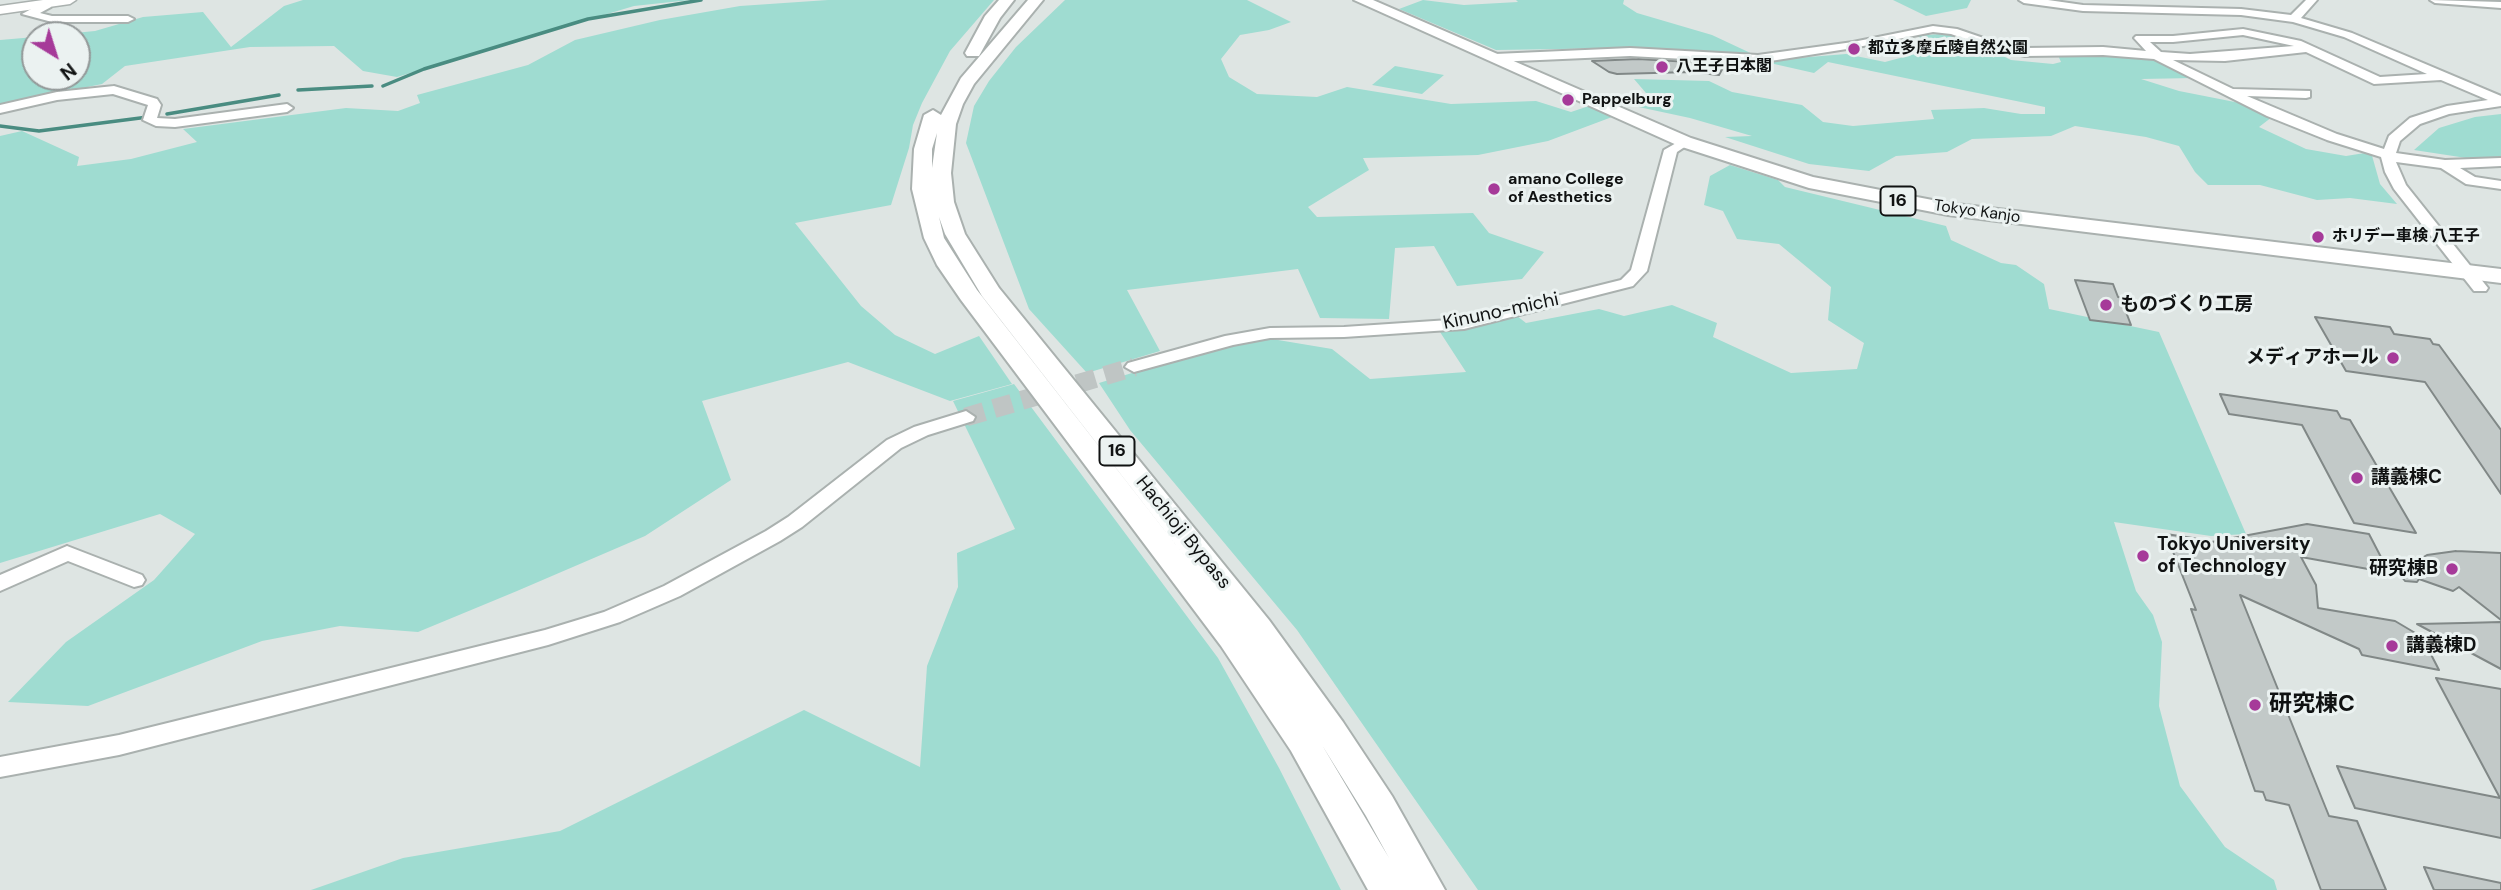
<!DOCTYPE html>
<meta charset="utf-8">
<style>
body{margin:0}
#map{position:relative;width:2501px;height:890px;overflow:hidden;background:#dee5e3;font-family:"DM Sans",sans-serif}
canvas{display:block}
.north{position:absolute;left:21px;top:21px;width:70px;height:70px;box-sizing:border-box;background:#ebf2f1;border:2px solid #939898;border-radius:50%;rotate:142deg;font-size:19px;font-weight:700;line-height:28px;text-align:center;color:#101212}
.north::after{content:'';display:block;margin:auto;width:24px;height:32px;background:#a63a99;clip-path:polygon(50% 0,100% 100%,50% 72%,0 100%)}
</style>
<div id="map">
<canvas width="2501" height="890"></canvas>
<div class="north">N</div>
</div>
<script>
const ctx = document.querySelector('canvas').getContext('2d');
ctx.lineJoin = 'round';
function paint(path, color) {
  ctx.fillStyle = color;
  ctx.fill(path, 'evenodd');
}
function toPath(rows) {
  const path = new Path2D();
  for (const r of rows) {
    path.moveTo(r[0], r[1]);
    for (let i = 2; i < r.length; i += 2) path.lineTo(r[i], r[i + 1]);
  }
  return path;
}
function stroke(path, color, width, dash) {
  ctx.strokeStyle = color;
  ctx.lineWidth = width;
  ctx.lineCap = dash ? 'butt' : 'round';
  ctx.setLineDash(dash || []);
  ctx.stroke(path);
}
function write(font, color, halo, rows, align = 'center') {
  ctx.font = font + ' "DM Sans","Noto Sans JP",sans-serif';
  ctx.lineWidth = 6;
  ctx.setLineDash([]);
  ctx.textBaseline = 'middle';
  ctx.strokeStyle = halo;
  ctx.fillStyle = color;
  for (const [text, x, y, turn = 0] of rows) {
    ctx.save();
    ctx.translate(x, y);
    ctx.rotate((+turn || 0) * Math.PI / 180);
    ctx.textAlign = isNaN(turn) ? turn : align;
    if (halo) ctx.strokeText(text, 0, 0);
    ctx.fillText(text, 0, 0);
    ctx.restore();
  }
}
paint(toPath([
 [303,0,690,0,634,6,397,77,363,71,334,46,250,47,125,66,102,84,0,105,0,40,35,37,35,77,77,77,77,35,54,35,95,31,143,17,203,12,231,47,284,6],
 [828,0,994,0,950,51,922,103,913,125,909,148,891,205,795,223,861,306,895,335,935,354,979,336,1012,384,950,401,848,362,702,401,731,480,645,536,517,591,418,632,340,626,262,641,88,706,8,702,66,642,154,580,195,534,160,514,0,563,0,136,22,131,79,157,77,166,131,159,197,142,183,129,346,108,398,111,420,103,417,95,528,65,575,40,660,20,740,6],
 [1065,0,1247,0,1291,22,1269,30,1240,35,1221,59,1229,77,1257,94,1317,97,1347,87,1451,104,1536,101,1571,112,1589,106,1612,117,1548,141,1478,155,1363,158,1369,170,1308,207,1317,217,1473,213,1489,233,1544,252,1522,279,1457,286,1434,246,1395,248,1389,319,1320,318,1298,269,1127,290,1160,351,1087,373,1029,309,966,143,974,106,989,81,1016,47],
 [1423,0,1464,5,1518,2,1516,0,1624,0,1623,4,1637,13,1712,35,1759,57,1622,48,1496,50,1399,9],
 [1893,0,1971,0,1967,8,1926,16],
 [1939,34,1965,37,2011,60,2053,64,2061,62,2057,53,2112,54,2148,59,2171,65,2194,78,2141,79,2179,91,2245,104,2272,117,2259,127,2306,149,2346,156,2371,152,2380,184,2397,204,2350,198,2317,200,2260,185,2208,185,2195,172,2179,146,2146,137,2075,126,2051,136,1972,139,1947,152,1896,156,1869,171,1809,164,1725,137,1752,136,1690,118,1634,106,1646,93,1634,79,1709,81,1732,92,1802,105,1823,122,1853,126,1934,119,1931,110,1984,108,2021,114,2045,114,2045,107,1828,62,1814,73,1761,61,1846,54,1885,62,1945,46,1916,36],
 [1395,66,1444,75,1422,94,1372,85],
 [2501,114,2501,157,2473,159,2414,150,2439,128,2475,117],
 [1730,165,1778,180,1785,187,1946,226,1951,240,2001,263,2016,265,2044,284,2049,309,2159,332,2246,534,2211,536,2114,522,2136,591,2153,615,2162,642,2159,706,2180,786,2225,847,2274,880,2277,890,1478,890,1297,630,1130,430,1099,383,1198,353,1266,338,1332,349,1370,379,1466,372,1440,332,1517,316,1526,323,1599,309,1624,316,1672,305,1717,323,1713,337,1791,373,1857,369,1864,343,1828,320,1831,287,1779,244,1737,239,1723,211,1704,205,1710,176],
 [1014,384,1218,658,1279,768,1341,890,311,890,403,858,560,831,804,710,920,767,927,666,958,587,957,553,1015,529,953,401]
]), '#9fdcd1');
stroke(toPath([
 [383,86,424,69,588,19,701,0],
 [298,90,372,86],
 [167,114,279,95],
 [0,126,39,131,148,117]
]), '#498c81', 3.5);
const building = toPath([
 [1638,59,1725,64,1719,75,1690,72,1617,74,1609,72,1592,61,1638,59],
 [2075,280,2113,284,2118,297,2125,298,2132,313,2126,312,2131,325,2090,320,2075,280],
 [2315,317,2390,327,2394,334,2430,339,2433,344,2439,345,2501,430,2501,494,2425,382,2346,371,2315,317],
 [2220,394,2337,411,2341,418,2350,420,2416,533,2354,523,2302,425,2229,414,2220,394],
 [2307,524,2369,534,2383,561,2368,569,2301,557,2316,585,2318,608,2395,621,2422,637,2439,670,2362,655,2359,649,2240,595,2329,816,2357,821,2386,890,2321,890,2289,805,2266,800,2263,792,2255,791,2191,609,2196,610,2166,534,2199,539,2201,544,2307,524],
 [2456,551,2501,553,2501,620,2459,587,2453,591,2419,579,2417,582,2405,581,2398,572,2427,555,2456,551],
 [2501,622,2501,669,2417,624,2464,623,2501,622],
 [2436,678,2501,689,2501,838,2355,808,2337,766,2500,798,2436,678],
 [2424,867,2501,883,2501,890,2434,890,2424,867]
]);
paint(building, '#c2c9c8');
stroke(building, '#818887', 2);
stroke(toPath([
 [966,417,1134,367]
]), '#bfc5c4', 19, [19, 10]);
const minor = toPath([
 [48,0,52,3,51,7,40,13,52,16,128,16,134,19,128,22,52,22,22,14,48,0],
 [2019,0,2048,0,2083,5,2241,9,2291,15,2306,0,2317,0,2301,18,2352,33,2501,96,2501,106,2449,114,2420,124,2400,141,2396,153,2445,160,2501,158,2501,166,2460,168,2475,177,2501,181,2501,189,2466,184,2441,168,2396,162,2406,185,2488,288,2486,291,2474,291,2394,189,2385,172,2381,157,2327,140,2267,116,2154,59,2103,55,2025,56,1994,49,1951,34,1933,32,1853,48,1758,63,1630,56,1495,62,1489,58,1495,54,1630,48,1758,55,1853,42,1933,26,1957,29,2001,44,2025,48,2103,47,2146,51,2134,38,2136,36,2173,36,2243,29,2301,41,2380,77,2427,74,2344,37,2293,22,2241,15,2083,11,2024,3,2019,0],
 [2243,35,2294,46,2190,54,2161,52,2150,42,2173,42,2243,35],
 [2306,52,2374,84,2441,80,2488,100,2447,106,2410,118,2389,136,2384,149,2337,134,2247,96,2306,98,2310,97,2310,91,2233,89,2173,60,2225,61,2306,52],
 [2430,0,2501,2,2501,8,2435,3,2430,0],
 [114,86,157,99,161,105,157,118,175,119,287,104,293,108,287,112,175,127,156,126,143,120,148,105,113,94,57,100,0,113,0,105,57,92,114,86],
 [1685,138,1692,142,1677,152,1647,271,1633,286,1464,329,1344,337,1270,338,1233,345,1134,372,1125,367,1128,363,1225,336,1270,328,1344,327,1464,319,1621,280,1631,270,1664,150,1685,138],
 [966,411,975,417,973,421,928,435,901,448,802,527,780,541,680,596,620,622,548,645,119,755,0,777,0,757,119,735,545,630,604,612,664,586,766,531,788,517,887,440,914,427,966,411],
 [67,546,142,575,145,580,142,585,134,587,68,561,0,591,0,575,67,546]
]);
const major = toPath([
 [43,0,76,0,70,4,0,14,0,6,43,0]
]);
const highway = toPath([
 [999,0,1014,0,1000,18,979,56,967,56,965,53,985,16,999,0],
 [1028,0,1043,0,974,84,963,104,956,124,951,173,954,202,965,234,999,288,1269,620,1343,722,1392,796,1445,890,1368,890,1291,751,1221,646,961,300,937,265,924,238,912,189,914,149,924,115,933,110,941,115,961,78,1028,0],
 [937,133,932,168,932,149,937,133],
 [939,217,945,234,982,296,1197,572,977,290,944,238,939,217],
 [1322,745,1366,816,1389,858,1322,745],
 [1354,0,1373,0,1691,138,1813,177,1948,203,2501,269,2501,283,1948,215,1809,188,1679,146,1354,0]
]);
stroke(minor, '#aab1af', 4);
stroke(major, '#aab1af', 3);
stroke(highway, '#aab1af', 4);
paint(minor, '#fff');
paint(major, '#fff');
paint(highway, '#fff');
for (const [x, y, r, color] of [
 [1854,49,7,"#a63a99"],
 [1662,67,7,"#a63a99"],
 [1568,100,7,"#a63a99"],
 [1494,189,7,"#a63a99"],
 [2318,237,7,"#a63a99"],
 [2106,305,7,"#a63a99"],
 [2393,358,7,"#a63a99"],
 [2357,478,7,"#a63a99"],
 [2143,556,7,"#a63a99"],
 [2452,569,7,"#a63a99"],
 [2392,646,7,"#a63a99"],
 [2255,705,7,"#a63a99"]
]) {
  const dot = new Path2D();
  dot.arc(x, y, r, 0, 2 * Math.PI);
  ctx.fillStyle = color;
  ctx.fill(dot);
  stroke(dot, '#ebf2f1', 2.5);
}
write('bold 16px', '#101212', '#ebf2f1', [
 ["都立多摩丘陵自然公園",1868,49],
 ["八王子日本閣",1676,67],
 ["Pappelburg",1582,100],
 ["amano College",1508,180],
 ["of Aesthetics",1508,198],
 ["ホリデー車検 八王子",2332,237]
], 'left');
write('16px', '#101212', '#ebf2f1', [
 ["Tokyo Kanjo",1977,212,8]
]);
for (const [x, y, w] of [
 [1898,201,35],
 [1117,451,35]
]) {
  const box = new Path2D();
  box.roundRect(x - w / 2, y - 14.5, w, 29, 5);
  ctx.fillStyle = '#ebf2f1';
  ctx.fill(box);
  stroke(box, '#101212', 2);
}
write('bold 18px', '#101212', null, [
 ["16",1898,201],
 ["16",1117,451]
]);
write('bold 19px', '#101212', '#ebf2f1', [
 ["ものづくり工房",2120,305],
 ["メディアホール",2379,358,"right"],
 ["講義棟C",2371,478],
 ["Tokyo University",2157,545],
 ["of Technology",2157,567],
 ["研究棟B",2438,569,"right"],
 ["講義棟D",2406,646]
], 'left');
write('19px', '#101212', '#ebf2f1', [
 ["Kinuno-michi",1501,312,-12],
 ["Hachioji Bypass",1183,533,51]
]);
write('bold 23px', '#101212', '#ebf2f1', [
 ["研究棟C",2269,705]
], 'left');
</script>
